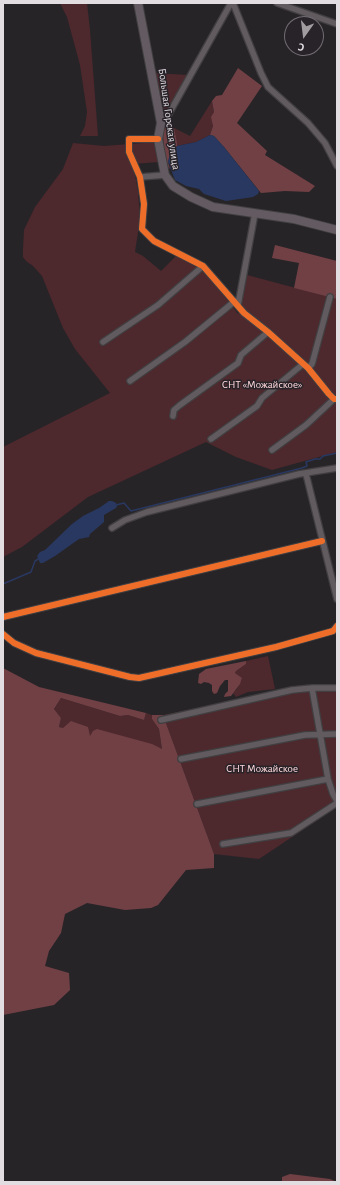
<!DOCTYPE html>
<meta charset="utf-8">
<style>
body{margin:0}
#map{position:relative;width:340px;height:1185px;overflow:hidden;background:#272428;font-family:"Alegreya Sans",sans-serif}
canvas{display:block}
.frame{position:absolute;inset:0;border:4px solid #e1dde1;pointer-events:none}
.north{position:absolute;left:284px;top:16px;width:40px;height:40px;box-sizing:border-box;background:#282329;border:1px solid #726d73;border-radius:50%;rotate:194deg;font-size:11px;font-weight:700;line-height:16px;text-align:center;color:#e1dde1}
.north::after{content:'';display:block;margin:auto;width:14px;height:18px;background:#a09ca0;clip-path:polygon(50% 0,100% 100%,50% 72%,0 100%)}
</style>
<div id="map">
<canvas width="340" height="1185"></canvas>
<div class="frame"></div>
<div class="north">С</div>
</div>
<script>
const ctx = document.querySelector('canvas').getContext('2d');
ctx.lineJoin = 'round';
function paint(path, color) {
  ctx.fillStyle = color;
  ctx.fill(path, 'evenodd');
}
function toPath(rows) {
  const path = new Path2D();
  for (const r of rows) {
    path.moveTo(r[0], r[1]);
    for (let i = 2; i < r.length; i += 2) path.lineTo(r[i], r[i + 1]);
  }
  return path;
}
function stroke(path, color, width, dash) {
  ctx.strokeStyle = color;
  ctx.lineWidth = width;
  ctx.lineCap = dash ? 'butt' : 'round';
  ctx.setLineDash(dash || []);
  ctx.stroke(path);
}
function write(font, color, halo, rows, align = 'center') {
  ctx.font = font + ' "Alegreya Sans",sans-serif';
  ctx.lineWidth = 3;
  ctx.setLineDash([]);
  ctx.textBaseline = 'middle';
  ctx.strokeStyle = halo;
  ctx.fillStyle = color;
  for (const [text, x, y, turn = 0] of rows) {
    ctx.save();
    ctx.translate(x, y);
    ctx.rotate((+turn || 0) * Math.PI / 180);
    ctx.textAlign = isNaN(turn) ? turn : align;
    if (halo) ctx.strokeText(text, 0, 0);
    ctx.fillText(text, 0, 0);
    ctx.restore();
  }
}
paint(toPath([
 [60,3,87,3,90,30,98,136,80,136,85,126,87,112,80,65,67,17],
 [155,73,188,75,165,114,162,109],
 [212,101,214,112,212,117,213,126,210,135,196,142,177,146,174,128,190,136],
 [156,142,159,162,133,164,138,191,140,219,135,252,143,256,161,271,176,256,204,269,238,314,247,275,337,299,337,452,272,470,236,457,206,442,88,497,22,547,3,557,3,447,110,393,75,349,63,328,42,276,33,266,26,261,23,257,23,249,24,230,35,207,63,169,73,143,104,146],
 [268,656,275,689,248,692,236,697,233,693,237,689,242,679,235,673,236,671,246,664,246,661],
 [315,685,337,685,337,807,259,859,214,854,163,715,289,689],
 [61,698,120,716,128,715,144,720,146,713,152,715,152,719,159,729,162,749,90,737,59,727,61,718,54,709]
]), '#4d282d');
paint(toPath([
 [238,68,262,86,237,123,267,151,265,155,315,186,309,192,285,191,261,193,224,147,214,136,210,135,213,126,211,117,214,112,212,101,216,96,222,95],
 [166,125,174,128,177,143,177,146,170,154,168,162,170,169,166,165,164,151,163,134],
 [275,245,337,261,337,299,294,288,299,263,272,258],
 [246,661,246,664,236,671,235,673,242,678,240,684,231,696,224,697,225,694,228,691,228,680,225,680,220,686,217,693,214,694,212,691,212,685,209,683,204,682,201,684,198,683,199,674,206,669],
 [3,668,39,687,146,713,144,720,128,715,120,716,61,698,54,709,61,718,59,727,63,728,71,721,88,727,90,736,93,731,97,729,152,744,162,749,159,729,152,719,152,715,163,715,214,854,214,868,186,870,158,905,151,908,125,910,87,903,65,914,61,933,49,951,45,966,69,973,70,990,54,1005,3,1015],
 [290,1174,330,1179,337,1182,282,1182,282,1177]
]), '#714045');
paint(toPath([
 [210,135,214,136,224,147,259,191,258,194,253,197,226,201,204,194,199,189,186,186,175,180,168,162,170,154,177,146,196,142],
 [109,501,112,501,116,503,117,506,116,508,104,515,104,522,90,534,89,537,79,539,55,556,43,563,40,563,37,556,40,552,45,550,72,524,83,516,99,508]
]), '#293860');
stroke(toPath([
 [116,505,124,503,131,511,302,468,307,466,306,462,315,459,320,459,323,456,337,453],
 [3,584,31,572,35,561,40,558]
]), '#293860', 1.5);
const street = toPath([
 [233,3,261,73,268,87,308,123,325,143,337,166],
 [277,3,337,24],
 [161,123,166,119,231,3],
 [158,139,129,139,129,152,140,177,144,204,142,229,154,241,203,266,244,313,268,332,308,368,329,394,334,399,337,399],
 [140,177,165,175],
 [238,305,255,213],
 [103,342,158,305,203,266],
 [308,368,312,364,330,297],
 [130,381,185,342,235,301],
 [173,416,174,410,180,405,238,363,241,355,268,332],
 [211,439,257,406,262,398,303,364],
 [272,450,306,425,334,399],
 [306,474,337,599],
 [112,528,125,520,147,512,299,474,337,468],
 [3,617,322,541],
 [3,634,14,643,36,653,130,677,139,678,276,647,333,631,337,626],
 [312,688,328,779,333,794,337,801],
 [161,720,292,690,312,688,337,688],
 [181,759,305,735,337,734],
 [197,804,328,779],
 [223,844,291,833,337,803]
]);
const secondary = toPath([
 [138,3,161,123,158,139,163,165,165,175,173,186,191,197,213,207,294,219,337,230]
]);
stroke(street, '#413f41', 8);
stroke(secondary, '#413f41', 10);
stroke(street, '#615a5e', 5.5);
stroke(secondary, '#635b61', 8);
stroke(toPath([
 [158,139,129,139,129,152,140,177,144,204,142,229,154,241,203,266,244,313,268,332,308,368,329,394,334,399,337,399],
 [3,617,322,541],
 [3,634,14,643,36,653,130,677,139,678,276,647,333,631,337,626]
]), '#ee6e29', 6);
write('11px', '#e1dde1', '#282329', [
 ["Большая Горская улица",169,119,82]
]);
write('11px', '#ffd8db', '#282329', [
 ["СНТ «Можайское»",262,385],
 ["СНТ Можайское",262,769]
]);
</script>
